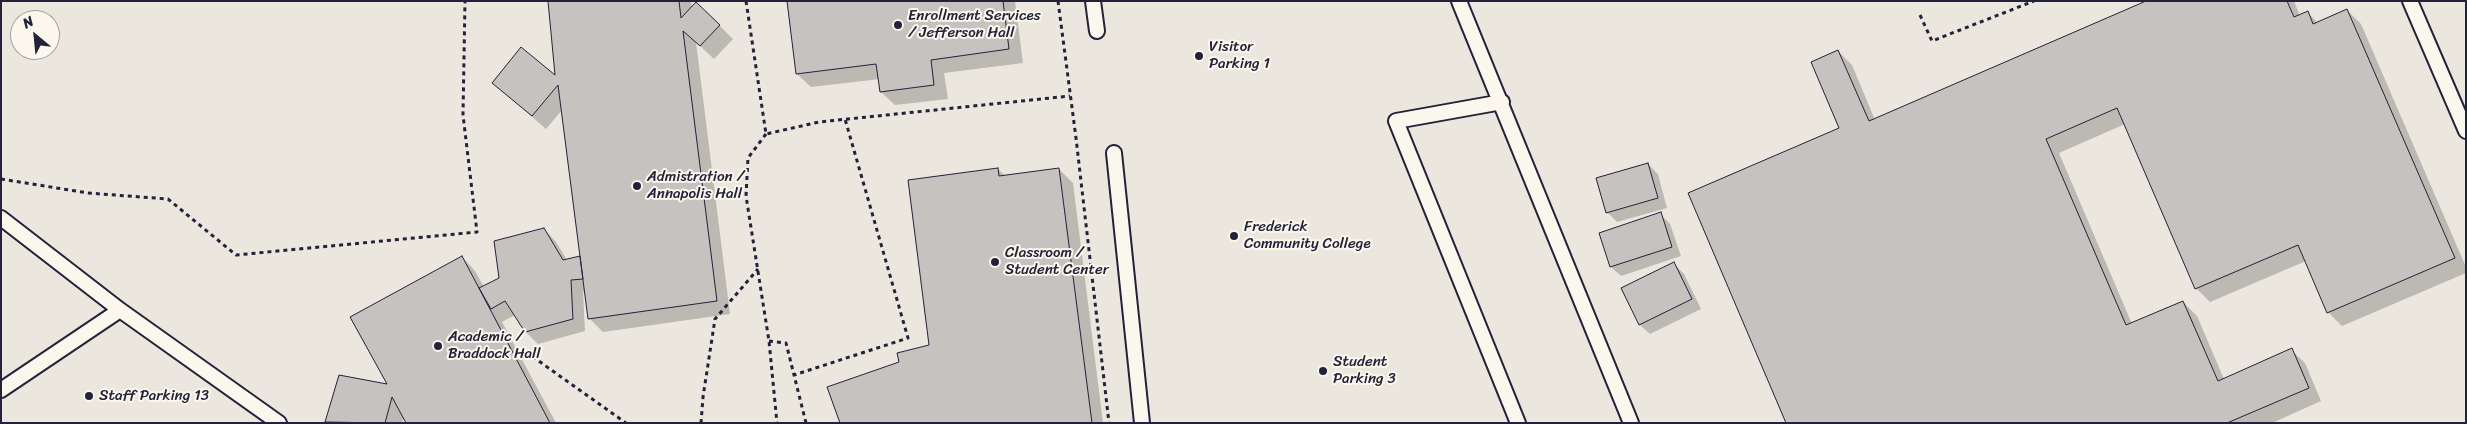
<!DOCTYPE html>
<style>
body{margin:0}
#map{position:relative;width:2467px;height:424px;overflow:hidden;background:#fbf7ec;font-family:Sriracha,sans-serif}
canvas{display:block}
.frame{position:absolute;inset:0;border:2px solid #22223b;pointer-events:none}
.north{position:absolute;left:10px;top:10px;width:50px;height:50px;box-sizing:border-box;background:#fbf7ec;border:1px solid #a4a2a5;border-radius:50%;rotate:332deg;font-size:14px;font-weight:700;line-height:20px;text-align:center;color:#22223b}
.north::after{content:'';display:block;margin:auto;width:18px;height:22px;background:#22223b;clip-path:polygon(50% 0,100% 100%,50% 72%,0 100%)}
</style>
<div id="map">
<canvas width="2467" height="424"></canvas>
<div class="frame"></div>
<div class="north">N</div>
</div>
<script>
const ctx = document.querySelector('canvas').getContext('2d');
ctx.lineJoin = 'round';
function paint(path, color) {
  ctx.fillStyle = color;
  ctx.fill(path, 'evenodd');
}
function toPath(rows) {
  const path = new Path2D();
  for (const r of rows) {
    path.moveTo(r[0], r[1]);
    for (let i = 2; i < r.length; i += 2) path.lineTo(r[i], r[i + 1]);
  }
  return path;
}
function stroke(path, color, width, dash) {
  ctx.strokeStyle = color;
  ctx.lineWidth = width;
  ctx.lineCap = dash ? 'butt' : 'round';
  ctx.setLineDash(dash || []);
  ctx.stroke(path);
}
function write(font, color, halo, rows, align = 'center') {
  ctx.font = font + ' Sriracha,sans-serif';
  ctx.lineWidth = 4;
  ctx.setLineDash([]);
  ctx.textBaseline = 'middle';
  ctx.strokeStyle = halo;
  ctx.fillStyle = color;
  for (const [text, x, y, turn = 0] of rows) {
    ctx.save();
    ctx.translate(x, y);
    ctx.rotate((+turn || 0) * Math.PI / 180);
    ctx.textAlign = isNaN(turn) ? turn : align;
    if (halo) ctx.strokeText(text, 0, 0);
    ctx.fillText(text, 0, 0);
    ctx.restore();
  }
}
paint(toPath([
 [1,1,2466,1,2466,423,1,423],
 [20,20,50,20,50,50,20,50]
]), '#ebe7df');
paint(toPath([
 [549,1,691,1,692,8,719,25,733,39,714,59,696,42,730,314,603,332,589,318,585,292,583,292,585,331,538,344,526,332,515,315,502,322,556,423,408,423,404,416,402,423,328,423,390,386,462,257,475,271,484,287,501,278,544,229,556,242,567,260,581,258,562,110,546,129,493,83,557,78],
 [788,1,1015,1,1023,63,944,73,948,99,895,105,881,92,880,79,811,87,797,74],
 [2149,1,2294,1,2300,16,2308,13,2318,23,2347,10,2361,24,2466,267,2466,273,2342,326,2328,312,2306,261,2210,302,2196,288,2125,124,2059,153,2132,324,2183,302,2197,316,2224,379,2291,350,2305,363,2321,401,2272,423,1788,423,1841,128,1838,51,1852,65,1875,120],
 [1648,164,1658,174,1667,208,1617,222,1607,212],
 [998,169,1005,176,1059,169,1073,183,1103,423,841,423,901,362,931,346],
 [1660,214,1670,224,1681,256,1621,276,1611,267],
 [1674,264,1684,274,1701,309,1650,334,1640,325,1623,289]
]), '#0003');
const building = toPath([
 [548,1,679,1,681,18,696,2,720,25,700,46,683,31,717,301,588,319,558,85,532,116,492,83,521,47,555,75,548,1],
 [787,1,1003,1,1009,49,931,60,934,85,880,92,876,64,796,74,787,1],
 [2146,1,2287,1,2294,17,2308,11,2313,24,2347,9,2455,258,2327,313,2298,245,2195,289,2117,108,2046,139,2126,325,2183,301,2218,381,2292,348,2309,388,2227,423,1786,423,1688,193,1839,128,1811,62,1838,50,1869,121,2146,1],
 [1648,163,1658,198,1606,213,1596,178,1648,163],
 [998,168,999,176,1059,168,1092,423,840,423,827,387,899,362,897,353,929,345,908,180,998,168],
 [1661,212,1672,247,1610,267,1599,233,1661,212],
 [544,228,563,260,580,256,583,279,571,280,573,319,525,332,505,301,491,309,479,288,499,278,494,241,544,228],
 [462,256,550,423,406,423,392,397,385,423,325,422,339,375,387,384,350,317,462,256],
 [1674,262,1692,299,1639,325,1621,288,1674,262]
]);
paint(building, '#c6c2c0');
stroke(building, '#22223b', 1);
const lane = toPath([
 [1093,1,1097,31],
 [1459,1,1631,423],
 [2410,1,2466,131],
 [1502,102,1396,121,1518,423],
 [1114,153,1142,423],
 [1,218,120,310,279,423],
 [1,390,120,310]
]);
stroke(lane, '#22223b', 18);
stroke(toPath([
 [746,1,766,134,819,122,1070,96],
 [1058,1,1076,138,1109,423],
 [1920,15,1932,41,2034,1],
 [766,134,748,158,746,196,769,341,777,423],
 [1,179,88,193,168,199,236,255,477,232,463,115,465,1],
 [769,341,786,343,794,375],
 [526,352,626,423],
 [701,423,703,397,715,319,758,269],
 [806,423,794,375,908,338,845,119]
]), '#22223b', 3, [4, 4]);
stroke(lane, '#fbf7ec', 14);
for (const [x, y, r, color] of [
 [898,25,5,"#22223b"],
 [1199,56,5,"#22223b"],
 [637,186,5,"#22223b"],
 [1234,236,5,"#22223b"],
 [995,262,5,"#22223b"],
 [438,346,5,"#22223b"],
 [1323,371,5,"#22223b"],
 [89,396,5,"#22223b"]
]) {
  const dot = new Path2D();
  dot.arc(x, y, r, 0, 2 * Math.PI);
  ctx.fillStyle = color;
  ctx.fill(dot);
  stroke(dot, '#fbf7ec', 2);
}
write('15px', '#22223b', '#fbf7ec', [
 ["Enrollment Services",908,16],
 ["/ Jefferson Hall",908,33],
 ["Visitor",1209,47],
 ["Parking 1",1209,64],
 ["Admistration /",647,177],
 ["Annapolis Hall",647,194],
 ["Frederick",1244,227],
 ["Community College",1244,244],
 ["Classroom /",1005,253],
 ["Student Center",1005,270],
 ["Academic /",448,337],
 ["Braddock Hall",448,354],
 ["Student",1333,362],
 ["Parking 3",1333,379],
 ["Staff Parking 13",99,396]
], 'left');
</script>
